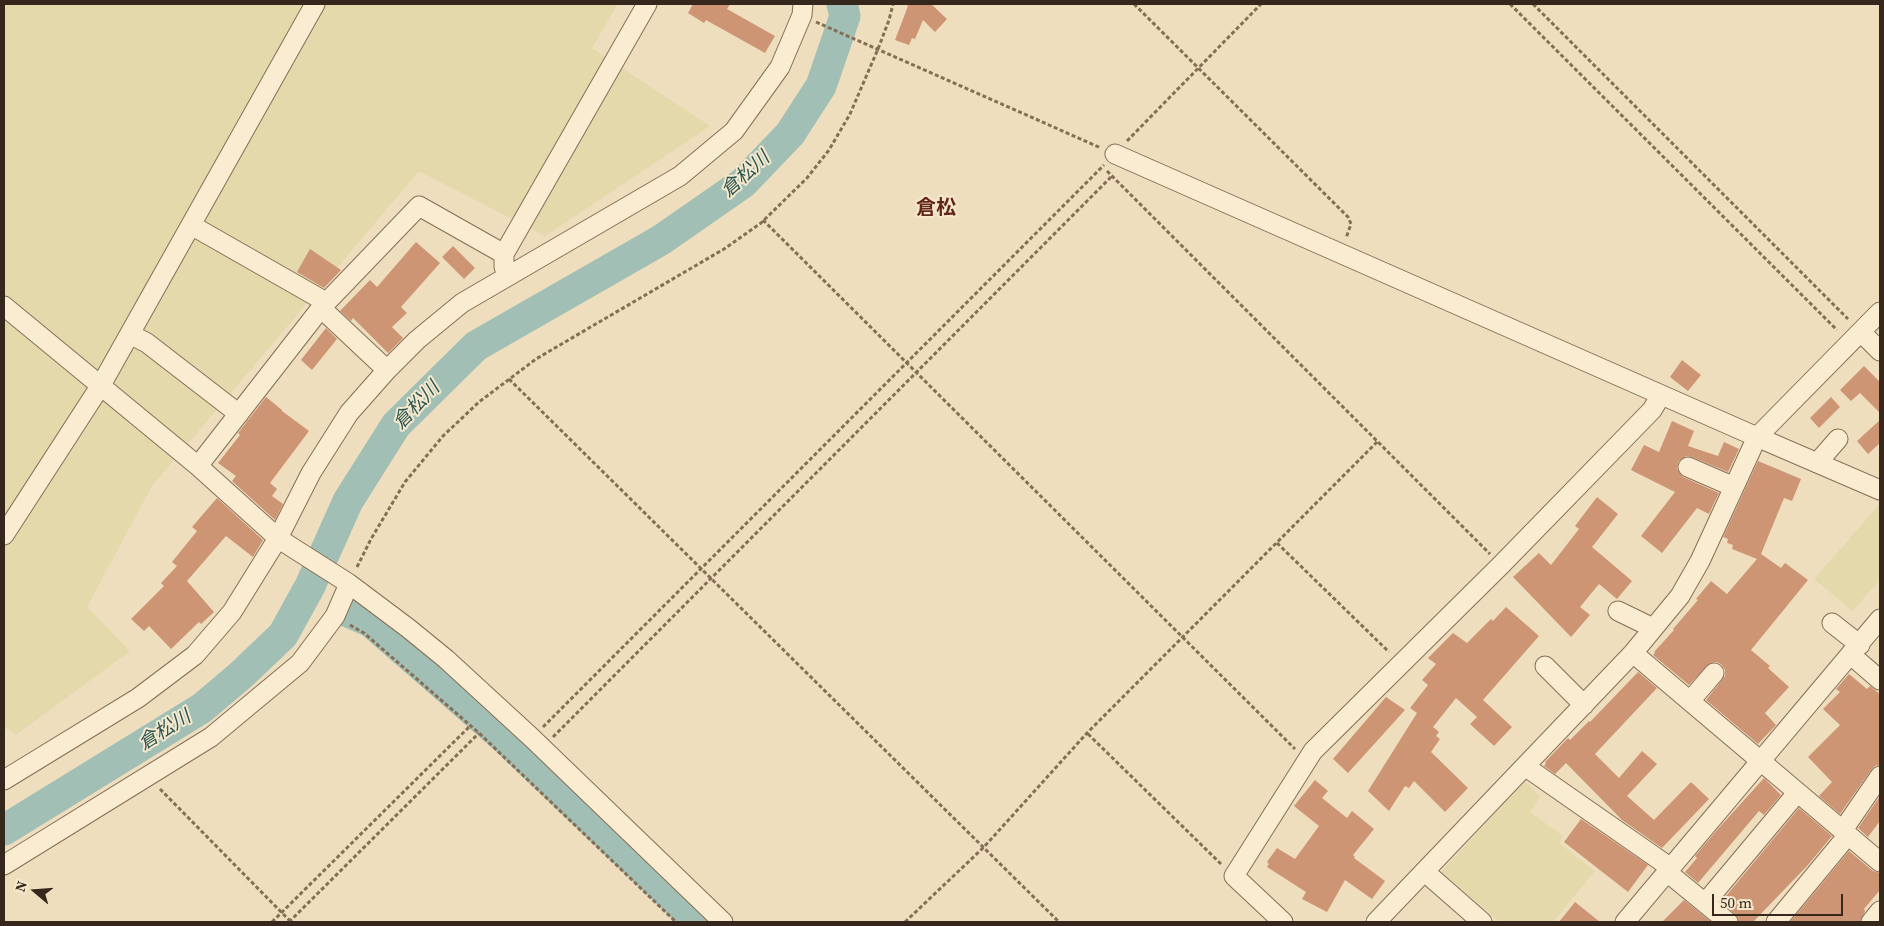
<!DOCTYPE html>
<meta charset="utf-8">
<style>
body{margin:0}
#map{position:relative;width:1884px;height:926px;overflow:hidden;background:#eedebe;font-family:"Source Serif 4",serif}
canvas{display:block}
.frame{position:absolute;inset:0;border:5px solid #35271b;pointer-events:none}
.north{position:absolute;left:10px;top:866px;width:50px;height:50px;-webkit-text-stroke:4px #f5e8cd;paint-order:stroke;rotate:288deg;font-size:14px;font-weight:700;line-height:20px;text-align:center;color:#35271b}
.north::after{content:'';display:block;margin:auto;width:18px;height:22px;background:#35271b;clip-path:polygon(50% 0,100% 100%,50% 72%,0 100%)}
.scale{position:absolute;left:1712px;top:894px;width:131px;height:22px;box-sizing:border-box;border:2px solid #35271b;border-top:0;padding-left:6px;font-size:15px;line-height:18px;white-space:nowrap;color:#35271b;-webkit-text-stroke:4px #f5e8cd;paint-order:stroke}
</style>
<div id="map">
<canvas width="1884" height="926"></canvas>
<div class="frame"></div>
<div class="north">N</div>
<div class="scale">50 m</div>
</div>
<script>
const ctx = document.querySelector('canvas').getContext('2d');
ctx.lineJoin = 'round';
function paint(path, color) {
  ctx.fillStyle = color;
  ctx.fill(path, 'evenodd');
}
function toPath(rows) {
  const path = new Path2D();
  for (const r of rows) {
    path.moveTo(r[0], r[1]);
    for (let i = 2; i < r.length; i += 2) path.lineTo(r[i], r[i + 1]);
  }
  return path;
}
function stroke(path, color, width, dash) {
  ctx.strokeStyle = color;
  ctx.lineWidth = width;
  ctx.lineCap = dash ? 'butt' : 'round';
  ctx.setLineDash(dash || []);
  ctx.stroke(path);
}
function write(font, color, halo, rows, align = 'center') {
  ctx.font = font + ' "Source Serif 4","Noto Sans JP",serif';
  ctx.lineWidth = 4;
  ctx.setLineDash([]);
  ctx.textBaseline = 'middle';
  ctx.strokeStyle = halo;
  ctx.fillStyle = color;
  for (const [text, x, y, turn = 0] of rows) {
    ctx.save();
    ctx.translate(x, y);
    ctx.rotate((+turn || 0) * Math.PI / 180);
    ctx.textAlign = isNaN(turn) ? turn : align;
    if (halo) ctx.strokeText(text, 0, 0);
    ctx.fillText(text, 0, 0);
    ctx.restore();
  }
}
paint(toPath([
 [4,4,618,4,592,48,710,126,545,236,419,171,152,486,87,607,130,651,16,735,4,727],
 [1880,504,1880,580,1852,611,1814,579],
 [1525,781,1540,797,1530,812,1563,836,1559,843,1595,871,1553,922,1500,922,1441,872]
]), '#e3d9ab');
stroke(toPath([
 [346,611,371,622,502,736,698,922],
 [4,830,202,708,241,675,283,635,310,586,348,501,396,425,476,346,661,240,743,183,790,134,821,86,845,16,842,4]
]), '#a1bfb5', 31);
paint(toPath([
 [693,4,730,4,727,9,775,36,765,53,706,20,704,23,688,13],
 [906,4,931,4,947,19,935,32,923,20,915,39,912,38,909,45,895,40,908,6],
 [416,242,440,263,401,307,407,313,392,327,403,338,388,353,353,318,351,321,340,311,370,280,377,287],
 [453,246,475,268,464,279,442,257],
 [310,249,341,270,324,288,297,272],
 [326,328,337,339,312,370,301,360],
 [1682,360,1701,375,1688,391,1670,377],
 [1864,366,1880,382,1880,413,1860,393,1851,401,1840,390],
 [266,397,282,410,282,411,309,431,270,483,277,489,272,496,283,504,275,520,232,481,236,476,218,463,240,435,238,433],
 [1831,397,1840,407,1819,428,1810,418],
 [1880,420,1880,443,1868,454,1857,441],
 [1672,421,1694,431,1688,446,1718,456,1724,442,1739,449,1728,472,1692,457,1686,456,1678,462,1677,469,1683,477,1719,493,1709,514,1697,508,1662,553,1641,536,1675,492,1631,470,1644,445,1659,452],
 [1758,461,1801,479,1792,501,1784,498,1761,554,1781,568,1785,563,1808,580,1751,650,1770,666,1768,668,1789,687,1765,713,1776,725,1758,744,1706,700,1725,676,1725,670,1721,664,1716,662,1710,663,1689,685,1653,655,1655,653,1654,652,1674,630,1673,629,1698,600,1696,599,1711,581,1727,594,1757,559,1732,549,1733,545,1727,543,1728,539,1723,537],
 [1597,497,1618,514,1592,547,1632,581,1617,599,1599,584,1580,607,1590,615,1571,637,1513,577,1539,553,1551,565,1579,529,1575,526],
 [217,498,263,540,253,557,226,536,187,581,214,612,201,624,199,622,171,649,149,626,144,631,131,619,164,586,161,583,177,566,172,562,197,531,192,527],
 [1506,607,1539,636,1483,700,1512,727,1494,746,1470,724,1477,717,1456,698,1433,727,1439,732,1436,736,1440,739,1431,752,1468,788,1445,812,1414,781,1409,788,1405,786,1389,811,1368,791,1417,713,1410,708,1428,685,1422,680,1436,664,1428,658,1453,633,1467,643,1491,619,1493,621],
 [1638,672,1657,688,1595,754,1619,778,1642,751,1657,764,1627,796,1654,820,1691,782,1709,799,1662,848,1622,820,1566,763,1555,774,1544,766,1546,763,1545,762,1568,738,1570,740,1589,721,1590,722],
 [1849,674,1867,689,1870,686,1880,694,1880,765,1875,766,1871,770,1840,814,1819,796,1832,782,1808,757,1840,725,1823,709,1840,692,1836,689],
 [1386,697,1405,710,1348,773,1333,759],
 [1764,778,1781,795,1764,815,1759,811,1698,883,1685,872,1697,858,1695,856,1717,830],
 [1315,780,1328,791,1322,798,1347,818,1352,811,1374,829,1353,855,1355,857,1354,858,1385,881,1372,899,1345,880,1327,912,1302,899,1306,892,1267,867,1269,864,1267,862,1277,848,1295,859,1319,826,1294,806],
 [1880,796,1880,821,1868,837,1858,828],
 [1799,808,1832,836,1808,865,1753,922,1739,922,1735,914,1721,902],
 [1581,819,1648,865,1628,892,1564,842],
 [1849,851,1873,871,1880,873,1880,890,1864,909,1865,911,1860,922,1790,922],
 [1684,900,1711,922,1662,922],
 [1575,902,1600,922,1559,922]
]), '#cd9573');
const minor = toPath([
 [1115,154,1757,437,1700,561,1680,596,1633,653,1376,922],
 [191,225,326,302],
 [504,267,504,254,647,4],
 [4,306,198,466,279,539,348,583,408,628,446,659,532,738,723,922],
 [321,308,387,370],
 [1880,312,1757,437,1880,490],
 [1861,332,1880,351],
 [130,334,147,343,239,414],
 [1817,463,1838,439],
 [198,466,321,308,419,206,504,254],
 [1688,467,1734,487],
 [4,535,101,385,315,4],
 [1618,611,1653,628],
 [1832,623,1860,645],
 [1633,653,1880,862],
 [1851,655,1880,680],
 [1545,666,1584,705],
 [1690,701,1714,673],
 [1526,767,1671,868],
 [4,780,138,698,195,655,232,612,278,538,311,473,349,413,387,370,417,340,462,303,680,176,734,131,780,67,802,15,803,4],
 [1843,830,1880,776],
 [4,865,211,737,300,663,335,616,349,584],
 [1425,872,1482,922],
 [1667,872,1728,922],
 [1705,903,1797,793],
 [1283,922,1234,876,1313,751,1501,565,1652,410,1661,395],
 [1625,922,1880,619],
 [1776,922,1848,835],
 [1871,922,1880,911]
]);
stroke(minor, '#866e56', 21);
stroke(toPath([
 [1134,4,1348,217,1351,224,1346,238],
 [1510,4,1837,330],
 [1533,4,1848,319],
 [816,22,1101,148],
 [1127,141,1261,4],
 [1107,171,1490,554],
 [763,220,1295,749],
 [509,379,1059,922],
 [1277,543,1389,652],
 [357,567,371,539,405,482,443,436,479,402,536,359,724,249,761,223,807,178,829,150,850,114,878,49,889,20,893,4],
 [350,625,364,633,479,733,676,922],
 [543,727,1104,165],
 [1088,734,1221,864],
 [553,737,1112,176],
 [160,789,291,922],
 [272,922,470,726],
 [289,922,479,733],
 [905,922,984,847,1087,733,1378,441]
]), '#866e56', 3, [4, 2.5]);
stroke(minor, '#f9ecd1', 19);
write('italic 19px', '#2a5551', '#f5e8cd', [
 ["倉松川",746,175,-42],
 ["倉松川",417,406,-46],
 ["倉松川",165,731,-32]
]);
write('bold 20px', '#62271a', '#f5e8cd', [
 ["倉松",936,209]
]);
</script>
